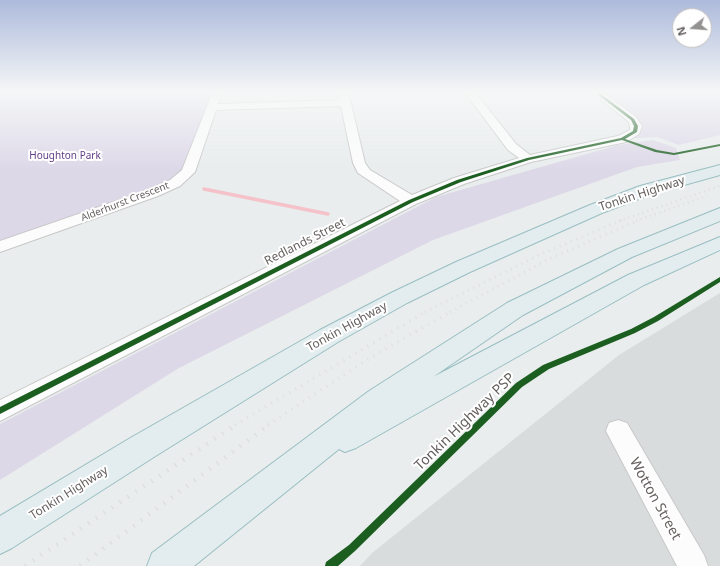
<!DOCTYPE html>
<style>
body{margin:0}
#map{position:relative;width:720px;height:566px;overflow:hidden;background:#e9eded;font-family:"Noto Sans",sans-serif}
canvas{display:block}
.north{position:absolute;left:672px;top:8px;width:40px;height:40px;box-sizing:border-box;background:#fff;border:1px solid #c2bfbf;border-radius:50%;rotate:253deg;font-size:11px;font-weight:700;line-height:16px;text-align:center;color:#665f5f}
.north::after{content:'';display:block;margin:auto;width:14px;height:18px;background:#949191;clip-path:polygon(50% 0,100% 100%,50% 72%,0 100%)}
</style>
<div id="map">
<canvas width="720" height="566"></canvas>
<div class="north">N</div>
</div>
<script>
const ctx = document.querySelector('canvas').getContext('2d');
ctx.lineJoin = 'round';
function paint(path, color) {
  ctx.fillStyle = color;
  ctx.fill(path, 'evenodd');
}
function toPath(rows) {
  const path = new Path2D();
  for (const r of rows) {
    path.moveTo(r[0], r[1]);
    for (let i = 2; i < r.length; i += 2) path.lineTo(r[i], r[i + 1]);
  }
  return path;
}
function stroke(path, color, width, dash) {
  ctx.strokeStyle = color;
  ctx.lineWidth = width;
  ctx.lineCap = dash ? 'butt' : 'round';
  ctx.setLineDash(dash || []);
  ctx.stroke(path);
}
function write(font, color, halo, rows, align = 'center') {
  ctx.font = font + ' "Noto Sans",sans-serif';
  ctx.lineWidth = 4;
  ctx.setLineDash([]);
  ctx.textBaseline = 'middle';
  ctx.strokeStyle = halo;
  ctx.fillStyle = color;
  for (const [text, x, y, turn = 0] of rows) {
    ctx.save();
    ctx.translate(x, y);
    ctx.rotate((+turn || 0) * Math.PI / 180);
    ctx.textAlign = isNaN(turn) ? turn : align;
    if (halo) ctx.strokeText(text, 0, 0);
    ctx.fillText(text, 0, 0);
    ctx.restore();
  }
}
paint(toPath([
 [720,293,720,566,360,566,372,553,619,355]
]), '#d9dcdd');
paint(toPath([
 [0,91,218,91,188,172,175,183,0,247],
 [595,91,720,91,720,135,679,145,657,137,622,139,636,126],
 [653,140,676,148,680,160,637,167,433,240,179,368,0,480,0,424,436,197,618,145]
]), '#ddd8e8');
stroke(toPath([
 [204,189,328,214]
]), '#f4c2c8', 3.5);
const minor = toPath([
 [213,91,223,91,218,104,340,100,338,91,348,91,365,163,370,170,412,195,454,178,519,158,508,150,464,91,474,91,516,144,530,155,618,136,630,130,630,126,628,121,590,91,601,91,636,117,642,126,639,134,626,142,531,162,464,184,416,204,0,421,0,400,400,201,358,173,353,163,341,106,216,110,195,172,180,186,158,196,0,252,0,241,148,190,170,180,182,170,213,91],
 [618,420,627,423,704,555,708,566,677,566,606,431,609,423,618,420]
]);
const motorway = toPath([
 [720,165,720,175,652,194,602,213,470,272,407,303,338,342,154,457,12,548,0,554,0,516,132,437,320,330,391,293,456,262,590,205,640,186,720,165],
 [720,208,720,221,632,257,523,315,433,377,628,275,720,237,720,250,644,285,356,448,345,452,339,449,194,566,147,566,152,553,369,391,507,303,618,249,720,208]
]);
stroke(minor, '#c8c8c8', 2);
stroke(motorway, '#99bec2', 2);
paint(minor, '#fcfcfc');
paint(motorway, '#e3edef');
stroke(toPath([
 [619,221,720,186],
 [636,221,707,196]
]), '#e0dfdf', 2.5, [1, 4]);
stroke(toPath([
 [425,312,539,255,622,220],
 [450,312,551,258,639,220]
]), '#e0dfdf', 3, [1, 5]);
stroke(toPath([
 [235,425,427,311],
 [268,425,368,359,452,311]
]), '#e0dfdf', 3.5, [1, 6]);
stroke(toPath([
 [25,566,237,424],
 [80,566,270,424]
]), '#e0dfdf', 4.5, [1.5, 8]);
paint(toPath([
 [593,91,597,91,634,119,638,126,637,132,625,139,657,150,674,153,720,144,720,146,674,155,655,152,622,140,529,160,461,182,413,202,0,414,0,407,409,200,457,180,527,158,621,138,633,131,634,126,631,120,593,91],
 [720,277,720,282,658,321,635,333,549,369,522,387,355,551,338,566,325,566,326,562,349,545,516,383,543,365,631,329,654,317,720,277]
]), '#1b5e20');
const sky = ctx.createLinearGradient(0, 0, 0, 170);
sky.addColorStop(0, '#adbadb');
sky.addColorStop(0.54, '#f5f7f7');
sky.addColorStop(1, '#f5f7f700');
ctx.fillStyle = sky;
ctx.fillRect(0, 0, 720, 170);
write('10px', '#603e85', '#fff', [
 ["Houghton Park",65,156]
]);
write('10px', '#665f5f', '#fff', [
 ["Alderhurst Crescent",125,202,-21]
]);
write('12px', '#665f5f', '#fff', [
 ["Tonkin Highway",642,194,-18],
 ["Redlands Street",305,242,-27],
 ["Tonkin Highway",347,327,-29],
 ["Tonkin Highway",69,493,-32]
]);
write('14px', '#665f5f', '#fff', [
 ["Tonkin Highway PSP",465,422,-44],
 ["Wotton Street",655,499,61]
]);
</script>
